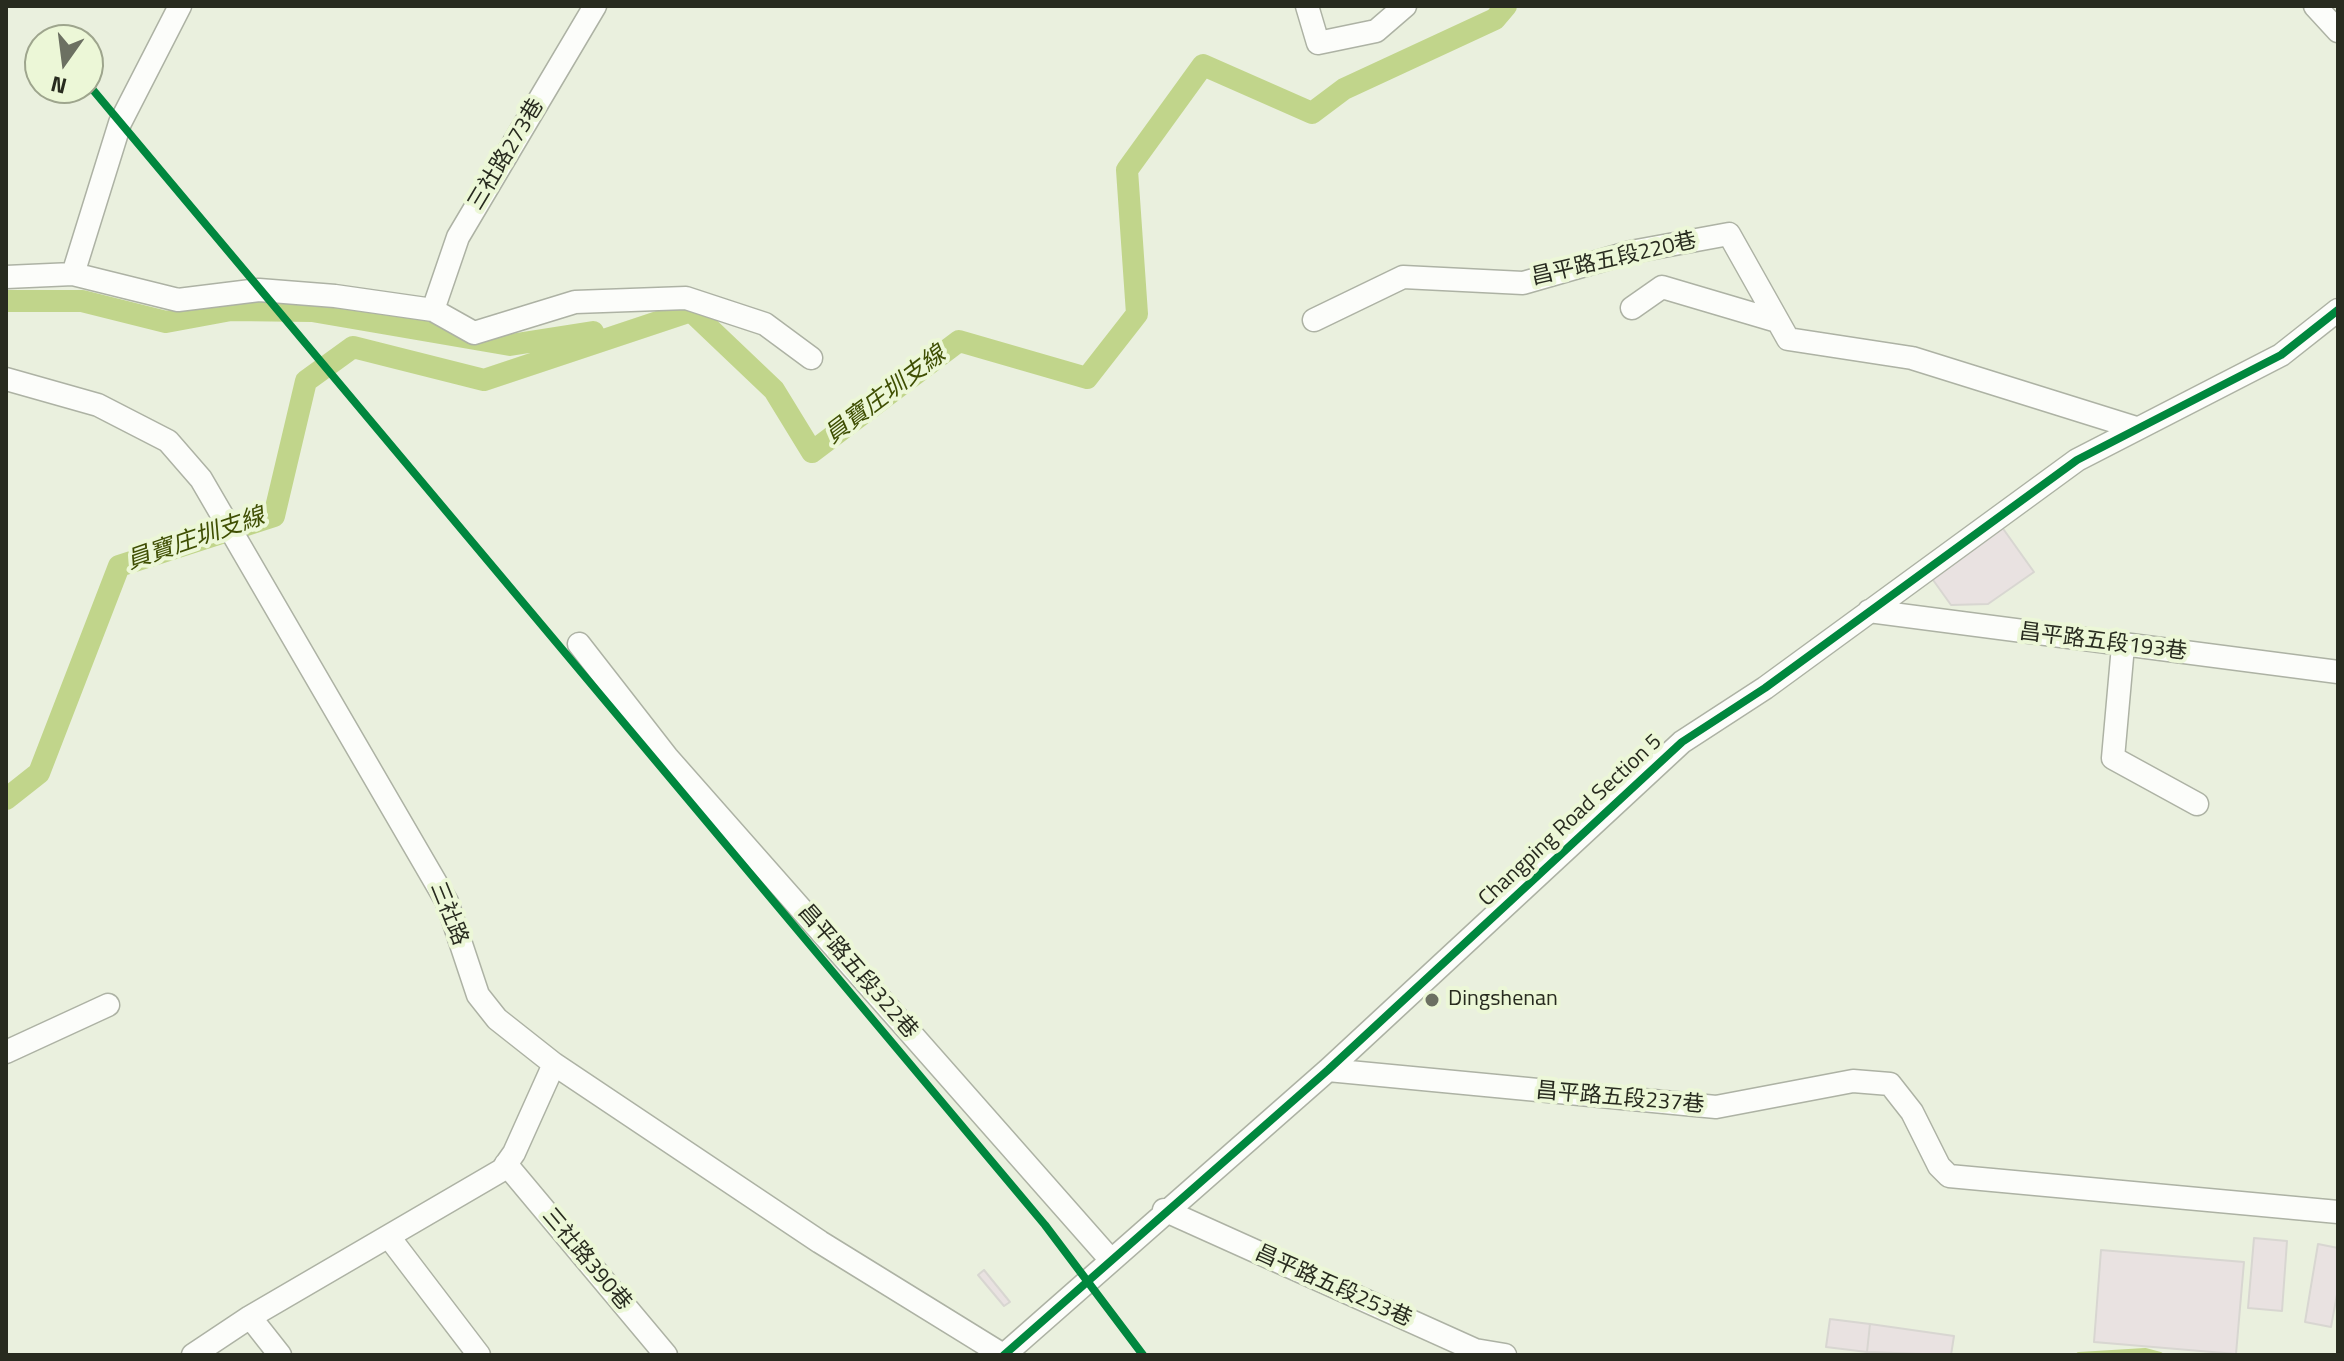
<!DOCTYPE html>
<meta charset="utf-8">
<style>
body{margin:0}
#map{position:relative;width:2344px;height:1361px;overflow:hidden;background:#eaf0de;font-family:"Titillium Web",sans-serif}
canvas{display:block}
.frame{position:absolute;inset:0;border:8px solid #282b1f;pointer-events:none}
.north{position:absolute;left:24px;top:24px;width:80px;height:80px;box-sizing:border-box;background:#ecf7d7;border:2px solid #9ea58d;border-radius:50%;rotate:194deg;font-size:22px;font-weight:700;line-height:32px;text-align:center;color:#282b1f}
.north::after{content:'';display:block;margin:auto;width:28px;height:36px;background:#6c7062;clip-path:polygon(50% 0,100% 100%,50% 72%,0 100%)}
</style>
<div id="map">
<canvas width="2344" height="1361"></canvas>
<div class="frame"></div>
<div class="north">N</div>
</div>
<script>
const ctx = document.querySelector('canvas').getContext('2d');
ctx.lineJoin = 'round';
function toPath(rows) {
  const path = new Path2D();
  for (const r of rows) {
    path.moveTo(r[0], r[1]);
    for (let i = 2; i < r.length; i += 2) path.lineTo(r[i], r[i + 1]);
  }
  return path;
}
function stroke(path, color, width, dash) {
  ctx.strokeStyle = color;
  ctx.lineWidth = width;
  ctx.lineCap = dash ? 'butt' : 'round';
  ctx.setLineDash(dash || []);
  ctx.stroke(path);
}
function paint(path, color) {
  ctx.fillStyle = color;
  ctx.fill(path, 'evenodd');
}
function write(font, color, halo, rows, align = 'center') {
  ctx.font = font + ' "Titillium Web","Noto Sans TC",sans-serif';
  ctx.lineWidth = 8;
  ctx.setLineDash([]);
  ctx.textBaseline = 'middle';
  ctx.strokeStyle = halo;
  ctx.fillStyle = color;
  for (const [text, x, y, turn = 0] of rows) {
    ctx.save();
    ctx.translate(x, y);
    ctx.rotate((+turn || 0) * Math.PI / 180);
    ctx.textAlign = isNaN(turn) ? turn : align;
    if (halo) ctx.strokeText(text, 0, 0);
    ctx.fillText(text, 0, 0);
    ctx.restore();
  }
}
stroke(toPath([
 [2079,1355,2145,1351,2160,1355]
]), '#c1d58b', 6);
stroke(toPath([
 [6,301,82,301,166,322,231,310,312,311,510,345,593,332],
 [6,799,39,773,119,566,274,516,306,381,353,347,484,380,691,311,774,390,812,452,959,341,1087,378,1137,314,1127,170,1203,65,1312,113,1344,89,1495,19,1506,6]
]), '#c1d58b', 22);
const building = toPath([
 [1999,523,2034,572,1988,604,1951,605,1928,573,1999,523],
 [2254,1238,2287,1241,2282,1311,2248,1308,2254,1238],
 [2318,1244,2338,1248,2338,1289,2331,1327,2305,1322,2318,1244],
 [2101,1250,2244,1262,2236,1354,2094,1342,2101,1250],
 [984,1270,1010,1302,1004,1306,978,1275,984,1270],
 [1830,1319,1870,1324,1867,1352,1826,1347,1830,1319],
 [1870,1324,1954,1336,1951,1355,1867,1352,1870,1324]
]);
paint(building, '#e9e2e1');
stroke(building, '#d8d6d1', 2);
const minor = toPath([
 [1307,6,1318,43,1376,31,1405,6],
 [2315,6,2338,31],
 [73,274,120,123,180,6],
 [6,277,73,274,178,300,259,290,335,296,433,310,474,333,575,302,686,298,765,324,811,358],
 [1632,308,1662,287,1777,321],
 [433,310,458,237,595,6],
 [1314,320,1403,277,1523,283,1631,252,1729,234,1788,339,1912,358,2136,428],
 [6,379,98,405,168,441,201,479,447,902,478,995,497,1019,554,1064,820,1242,1003,1355],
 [1869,611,2338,672],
 [579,644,667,757,1110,1259],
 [2123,646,2113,758,2197,804],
 [6,1052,108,1005],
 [1328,1070,1716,1107,1853,1081,1890,1084,1912,1112,1939,1166,1949,1176,2338,1212],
 [506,1164,666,1355],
 [1164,1210,1475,1350,1505,1355],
 [389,1237,479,1355],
 [250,1317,280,1355],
 [193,1355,250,1317,502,1170,514,1153,554,1064],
 [1004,1355,1328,1070,1682,742,1765,688,2077,460,2281,355,2338,310]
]);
stroke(minor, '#adb2a4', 25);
stroke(minor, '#fcfdfa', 22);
stroke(toPath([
 [88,84,1045,1225,1143,1355],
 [1004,1355,1328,1070,1682,742,1765,688,2077,460,2281,355,2338,310]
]), '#00873e', 8);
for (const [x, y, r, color] of [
 [1432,1000,8,"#6c7062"]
]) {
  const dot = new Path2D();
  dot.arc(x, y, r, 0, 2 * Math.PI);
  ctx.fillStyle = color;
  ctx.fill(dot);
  stroke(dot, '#ecf7d7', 3);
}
write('22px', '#282b1f', '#ecf7d7', [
 ["三社路273巷",507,155,-59],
 ["昌平路五段220巷",1614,260,-13],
 ["昌平路五段193巷",2103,643,7],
 ["Changping Road Section 5",1571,821,-43],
 ["三社路",448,914,68],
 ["昌平路五段322巷",857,972,49],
 ["昌平路五段237巷",1620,1099,5],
 ["三社路390巷",586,1260,50],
 ["昌平路五段253巷",1333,1287,24]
]);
write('22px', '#282b1f', '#ecf7d7', [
 ["Dingshenan",1448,1000]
], 'left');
write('italic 24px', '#3f4f03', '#ecf7d7', [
 ["員寶庄圳支線",886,396,-37],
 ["員寶庄圳支線",196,540,-19]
]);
</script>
